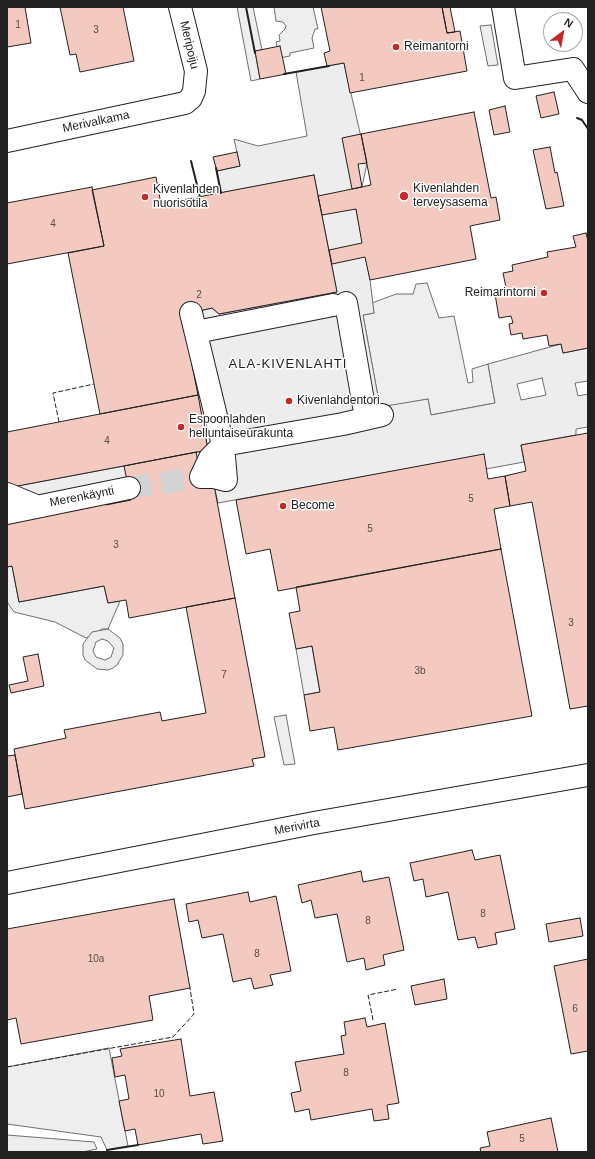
<!DOCTYPE html>
<meta charset="utf-8">
<style>
body{margin:0}
#map{position:relative;width:595px;height:1159px;overflow:hidden;background:#fff;font-family:Helvetica,sans-serif}
canvas{display:block}
.frame{position:absolute;inset:0;border:8px solid #222;pointer-events:none}
.north{position:absolute;left:543px;top:12px;width:40px;height:40px;box-sizing:border-box;background:#fff;border:1px solid #a7a7a7;border-radius:50%;rotate:32deg;font-size:11px;font-weight:700;line-height:16px;text-align:center;color:#222}
.north::after{content:'';display:block;margin:auto;width:14px;height:18px;background:#c62828;clip-path:polygon(50% 0,100% 100%,50% 72%,0 100%)}
</style>
<div id="map">
<canvas width="595" height="1159"></canvas>
<div class="frame"></div>
<div class="north">N</div>
</div>
<script>
const ctx = document.querySelector('canvas').getContext('2d');
ctx.lineJoin = 'round';
function paint(path, color) {
  ctx.fillStyle = color;
  ctx.fill(path, 'evenodd');
}
function toPath(rows) {
  const path = new Path2D();
  for (const r of rows) {
    path.moveTo(r[0], r[1]);
    for (let i = 2; i < r.length; i += 2) path.lineTo(r[i], r[i + 1]);
  }
  return path;
}
function stroke(path, color, width, dash) {
  ctx.strokeStyle = color;
  ctx.lineWidth = width;
  ctx.lineCap = dash ? 'butt' : 'round';
  ctx.setLineDash(dash || []);
  ctx.stroke(path);
}
function write(font, color, halo, rows, align = 'center') {
  ctx.font = font + ' Helvetica,sans-serif';
  ctx.lineWidth = 3;
  ctx.setLineDash([]);
  ctx.textBaseline = 'middle';
  ctx.strokeStyle = halo;
  ctx.fillStyle = color;
  for (const [text, x, y, turn = 0] of rows) {
    ctx.save();
    ctx.translate(x, y);
    ctx.rotate((+turn || 0) * Math.PI / 180);
    ctx.textAlign = isNaN(turn) ? turn : align;
    if (halo) ctx.strokeText(text, 0, 0);
    ctx.fillText(text, 0, 0);
    ctx.restore();
  }
}
const green = toPath([
 [237,7,253,7,262,50,255,51,260,79,251,81,237,7],
 [274,7,313,7,318,29,315,29,312,38,314,48,290,53,290,56,279,58,276,42,280,41,279,35,285,29,286,26,283,22,276,21,274,7],
 [491,25,498,65,488,66,480,26,491,25],
 [427,283,439,318,454,316,468,383,473,382,472,369,488,364,495,403,431,415,428,399,380,408,363,315,374,313,372,303,396,294,413,294,416,284,427,283],
 [12,566,19,602,104,586,108,603,120,601,108,629,102,629,86,638,55,622,14,612,7,602,7,567,12,566],
 [312,646,320,692,304,695,296,649,312,646],
 [286,715,295,764,284,765,274,717,286,715],
 [109,1048,128,1146,107,1150,101,1137,7,1124,7,1067,109,1048],
 [7,1135,94,1142,97,1149,82,1152,7,1152,7,1135]
]);
paint(green, '#eee');
stroke(green, '#6f6f6f', 1);
const parking = toPath([
 [344,63,367,163,362,187,352,189,370,280,374,313,363,315,380,407,428,399,431,415,495,403,488,364,561,344,563,353,588,348,588,381,575,383,578,396,588,394,588,427,576,429,576,435,521,445,524,462,486,469,483,455,218,503,214,485,7,523,7,488,208,450,182,315,212,308,219,314,337,292,314,175,221,193,217,171,240,166,234,139,258,146,307,136,296,72,344,63],
 [542,378,546,395,521,400,517,384,542,378],
 [108,629,120,638,123,644,123,655,117,665,113,668,108,670,97,669,85,660,83,655,83,644,92,632,108,629],
 [102,639,108,641,114,648,111,657,105,660,96,657,93,651,96,642,102,639]
]);
paint(parking, '#ededed');
stroke(parking, '#6f6f6f', 1);
const building = toPath([
 [7,7,25,7,31,43,7,47,7,7],
 [60,7,123,7,134,61,80,72,76,54,70,55,60,7],
 [321,7,442,7,447,33,460,31,467,71,350,93,344,63,327,66,324,53,330,51,321,7],
 [442,7,450,7,455,32,447,33,442,7],
 [280,46,286,74,260,79,255,51,280,46],
 [554,92,559,114,541,118,536,96,554,92],
 [505,106,510,132,494,135,489,110,505,106],
 [474,112,491,198,496,197,500,220,470,226,476,259,370,280,365,257,332,264,329,250,362,243,356,209,322,215,318,196,362,187,358,164,367,163,361,134,474,112],
 [361,134,371,185,352,189,342,138,361,134],
 [550,147,555,173,557,172,564,206,546,209,533,150,550,147],
 [237,152,240,166,217,171,213,157,237,152],
 [314,175,337,292,219,314,212,308,182,315,198,395,100,414,68,253,104,246,92,190,156,177,161,204,314,175],
 [92,187,104,246,7,264,7,203,92,187],
 [586,233,588,241,588,348,563,353,561,344,549,346,547,335,523,339,522,333,511,335,509,324,513,323,511,316,499,318,495,294,507,292,503,273,513,271,512,265,548,257,547,252,576,247,573,236,586,233],
 [198,395,208,450,7,488,7,432,198,395],
 [588,433,588,706,570,709,532,502,510,506,505,476,526,471,521,445,588,433],
 [196,452,203,487,214,485,235,598,129,618,126,600,108,603,104,586,19,602,12,566,7,567,7,523,93,507,92,501,105,499,106,505,131,500,124,466,196,452],
 [484,454,488,479,505,476,510,506,494,509,501,549,278,591,270,549,246,554,236,500,484,454],
 [501,549,532,716,338,750,334,727,310,731,304,695,320,692,312,646,296,649,289,613,300,611,296,587,501,549],
 [235,598,265,757,252,759,254,766,25,809,14,749,66,738,64,730,160,712,162,721,206,713,186,607,235,598],
 [38,654,44,686,11,693,9,685,28,681,23,657,38,654],
 [15,755,22,794,7,797,7,756,15,755],
 [472,850,475,860,500,855,515,929,495,933,497,944,478,948,475,937,458,940,448,892,426,897,423,879,414,881,410,863,472,850],
 [361,871,363,882,389,877,404,950,383,955,385,965,366,970,364,958,347,962,337,914,315,918,311,900,302,903,298,885,361,871],
 [248,892,250,902,276,896,291,971,270,975,273,985,254,989,251,978,233,982,223,934,202,938,198,920,189,922,186,904,248,892],
 [174,899,190,988,149,996,153,1020,21,1044,16,1018,7,1020,7,929,174,899],
 [580,918,583,936,549,942,546,924,580,918],
 [588,959,588,1051,571,1054,554,966,588,959],
 [444,979,447,999,415,1005,411,986,444,979],
 [365,1018,367,1027,385,1023,399,1103,387,1105,389,1119,374,1121,372,1109,311,1120,309,1109,295,1112,291,1093,301,1091,295,1062,344,1054,341,1036,346,1035,344,1022,365,1018],
 [181,1039,190,1096,214,1092,223,1141,203,1144,201,1134,138,1145,135,1129,125,1131,119,1101,129,1099,125,1075,115,1077,112,1058,122,1056,120,1049,181,1039],
 [551,1118,558,1152,481,1152,480,1148,490,1146,487,1132,551,1118]
]);
paint(building, '#f3c9c0');
stroke(building, '#222', 1);
stroke(toPath([
 [129,488,201,477]
]), '#d3d3d3', 22, [22, 11]);
const street = toPath([
 [503,7,515,78,573,69,588,92],
 [7,141,185,103,191,98,194,91,196,71,180,7],
 [346,303,366,418],
 [191,313,223,445,226,480,214,477,201,477,210,458,223,445,343,424,382,415],
 [196,332,333,305],
 [7,494,36,506],
 [7,513,129,488]
]);
const secondary = toPath([
 [7,883,314,823,588,775]
]);
stroke(street, '#222', 24);
stroke(secondary, '#222', 24);
stroke(street, '#fff', 22);
stroke(secondary, '#fff', 22);
stroke(toPath([
 [59,422,53,393,94,384],
 [373,1020,368,995,398,989],
 [7,1067,173,1037,194,1014,190,988]
]), '#222', 1, [5, 2]);
stroke(toPath([
 [246,7,255,53],
 [284,74,329,66],
 [577,118,582,120,588,129],
 [191,161,200,197],
 [216,168,221,193],
 [108,1152,107,1150,138,1145]
]), '#222', 2);
for (const [x, y, r, color] of [
 [396,47,4,"#c62828"],
 [404,196,5,"#c62828"],
 [145,197,4,"#c62828"],
 [544,293,4,"#c62828"],
 [289,401,4,"#c62828"],
 [181,427,4,"#c62828"],
 [283,506,4,"#c62828"]
]) {
  const dot = new Path2D();
  dot.arc(x, y, r, 0, 2 * Math.PI);
  ctx.fillStyle = color;
  ctx.fill(dot);
  stroke(dot, '#fff', 1.5);
}
write('10px', '#564c4a', null, [
 ["1",18,25],
 ["3",96,30],
 ["1",362,78],
 ["4",53,224],
 ["2",199,295],
 ["4",107,441],
 ["5",471,499],
 ["5",370,529],
 ["3",116,545],
 ["3",571,623],
 ["3b",420,671],
 ["7",224,675],
 ["8",483,914],
 ["8",368,921],
 ["8",257,954],
 ["10a",96,959],
 ["6",575,1009],
 ["8",346,1073],
 ["10",159,1094],
 ["5",522,1139]
]);
write('12px', '#222', '#fff', [
 ["Meripoiju",189,45,77],
 ["Merivalkama",96,122,-12],
 ["Merenkäynti",82,497,-11],
 ["Merivirta",297,827,-11]
]);
write('12px', '#222', '#fff', [
 ["Reimantorni",404,47],
 ["Kivenlahden",413,189],
 ["terveysasema",413,203],
 ["Kivenlahden",153,190],
 ["nuorisotila",153,204],
 ["Reimarintorni",536,293,"right"],
 ["Kivenlahdentori",297,401],
 ["Espoonlahden",189,420],
 ["helluntaiseurakunta",189,434],
 ["Become",291,506]
], 'left');
ctx.letterSpacing = '1px';
write('13px', '#222', '#fff', [
 ["ALA-KIVENLAHTI",288,364]
]);
ctx.letterSpacing = '0px';
</script>
